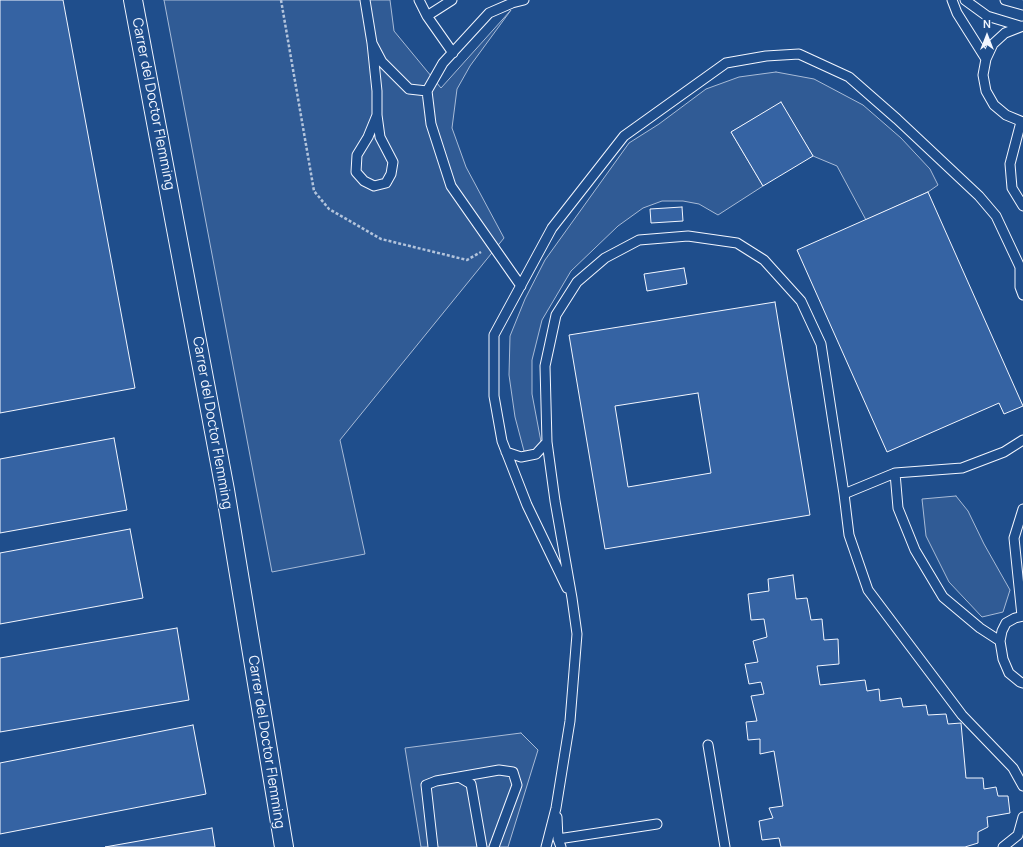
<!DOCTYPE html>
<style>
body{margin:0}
#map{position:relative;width:1023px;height:847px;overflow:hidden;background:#1f4e8c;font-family:Manrope,sans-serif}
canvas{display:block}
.north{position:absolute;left:967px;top:16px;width:40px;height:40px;-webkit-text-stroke:3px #1f4e8c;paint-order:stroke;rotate:0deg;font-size:11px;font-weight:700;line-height:16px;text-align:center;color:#f2f6ff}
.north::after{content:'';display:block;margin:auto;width:14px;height:18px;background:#f2f6ff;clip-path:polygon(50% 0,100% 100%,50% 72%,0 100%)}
</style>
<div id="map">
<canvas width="1023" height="847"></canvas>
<div class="north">N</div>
</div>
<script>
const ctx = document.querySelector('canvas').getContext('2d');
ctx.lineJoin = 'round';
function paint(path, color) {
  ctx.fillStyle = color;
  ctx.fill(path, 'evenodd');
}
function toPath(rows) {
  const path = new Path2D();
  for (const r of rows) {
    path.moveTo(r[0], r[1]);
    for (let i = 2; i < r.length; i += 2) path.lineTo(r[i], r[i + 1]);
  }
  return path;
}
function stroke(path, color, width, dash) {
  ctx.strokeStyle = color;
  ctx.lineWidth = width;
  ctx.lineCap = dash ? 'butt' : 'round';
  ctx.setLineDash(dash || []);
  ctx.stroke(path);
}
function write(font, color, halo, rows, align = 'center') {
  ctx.font = font + ' Manrope,sans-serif';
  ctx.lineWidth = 3;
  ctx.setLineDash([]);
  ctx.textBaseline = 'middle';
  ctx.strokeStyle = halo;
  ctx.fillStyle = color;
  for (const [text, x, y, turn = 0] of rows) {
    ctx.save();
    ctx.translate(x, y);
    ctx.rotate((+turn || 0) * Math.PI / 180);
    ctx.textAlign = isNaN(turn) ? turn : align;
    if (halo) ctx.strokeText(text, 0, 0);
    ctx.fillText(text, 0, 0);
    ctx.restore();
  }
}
const built = toPath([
 [164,0,390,0,394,31,441,88,511,10,470,66,457,89,452,128,466,167,504,238,340,440,365,554,272,572,164,0],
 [776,72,814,79,863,105,901,138,930,169,938,185,928,192,866,220,837,166,813,156,781,103,731,132,763,186,718,215,699,204,683,201,662,201,643,208,618,226,571,271,542,320,532,360,532,394,542,447,537,453,524,451,515,417,509,375,510,336,525,299,545,260,629,143,659,124,706,89,739,77,776,72],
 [956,496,968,511,984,544,1010,590,1003,612,982,617,949,582,926,536,922,499,956,496],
 [521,733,538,750,508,847,421,847,405,748,521,733]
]);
paint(built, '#305b95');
stroke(built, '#a8bbd7', 1);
const building = toPath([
 [0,0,63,0,135,388,0,413,0,0],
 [781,102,813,156,763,186,731,132,781,102],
 [928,192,1023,406,1004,414,999,403,887,452,797,250,928,192],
 [682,207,683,221,651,223,650,209,682,207],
 [684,268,687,284,647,291,644,274,684,268],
 [775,302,810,515,605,549,569,335,775,302],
 [698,393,711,473,628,487,615,406,698,393],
 [114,438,127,510,0,533,0,459,114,438],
 [130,529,143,598,0,624,0,553,130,529],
 [793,575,796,599,807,598,811,620,822,619,824,640,838,639,839,664,817,666,820,685,865,680,867,691,879,689,880,701,901,698,903,707,926,705,928,715,946,714,948,724,961,723,966,778,983,778,984,789,996,787,998,796,1008,796,1010,813,987,817,988,827,978,832,978,843,965,847,781,847,779,838,762,840,759,821,773,818,769,808,783,806,774,751,760,754,760,739,748,740,746,722,757,721,751,696,764,694,761,682,749,684,745,664,758,662,753,641,767,637,764,619,751,620,748,594,769,591,768,579,793,575],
 [177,628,189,700,0,732,0,658,177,628],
 [193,725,206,794,0,834,0,763,193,725],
 [212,828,215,847,105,847,212,828]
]);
paint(building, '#3563a3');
stroke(building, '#f2f6ff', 1);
const lane = toPath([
 [365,0,372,43,382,62,409,89,427,91],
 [419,0,427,16,453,53],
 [952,0,957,13,986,59],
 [965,0,987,16,1020,26],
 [1005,0,1023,5],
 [427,16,452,0],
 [1023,26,1005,33,993,44,986,59,983,75,986,91,994,105,1006,115,1023,122],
 [372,43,377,91,377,115,368,137,357,155,356,172,364,181,374,186,386,183,391,174,393,162,380,137,377,115],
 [1021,122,1010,164,1012,188,1023,206],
 [521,286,451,186,431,124,427,91,443,63,489,13,512,3,524,0],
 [506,452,521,457,536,454,547,442],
 [895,473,898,508,915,550,943,597,980,628,1000,641],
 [844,494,895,473,962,468,1004,452,1023,440],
 [567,588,527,505,502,441,494,396,494,335,552,228,624,136,726,63,766,56,799,54,849,77,897,119,979,196,996,216,1020,267,1020,287,1023,295],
 [1022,616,1014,538,1023,509],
 [1023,616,1015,618,1006,623,1002,631,1000,641,1003,659,1009,673,1020,682,1023,683],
 [708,745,725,847],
 [459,777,471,784,482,847],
 [557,817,558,839,561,847],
 [558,839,657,824],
 [433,847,426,785,436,781,499,770,513,772,517,785,494,847],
 [546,847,556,808,570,721,577,634,572,598,555,501,547,442,545,366,556,315,577,282,605,258,639,240,688,236,737,243,764,260,801,301,821,344,844,494,849,535,868,590,962,715,1013,768,1023,786],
 [1003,847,1018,835,1023,817]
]);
const street = toPath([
 [133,0,225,490,284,847]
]);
stroke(lane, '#f2f6ff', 11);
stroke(street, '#f2f6ff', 20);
stroke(toPath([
 [281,0,314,191,329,209,381,239,467,260,481,252]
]), '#b3c4dc', 2.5, [3, 2]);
stroke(lane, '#1f4e8c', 9);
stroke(street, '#1f4e8c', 18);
write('14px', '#f2f6ff', '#1f4e8c', [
 ["Carrer del Doctor Flemming",153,104,79],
 ["Carrer del Doctor Flemming",212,423,80],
 ["Carrer del Doctor Flemming",266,742,81]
]);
</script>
